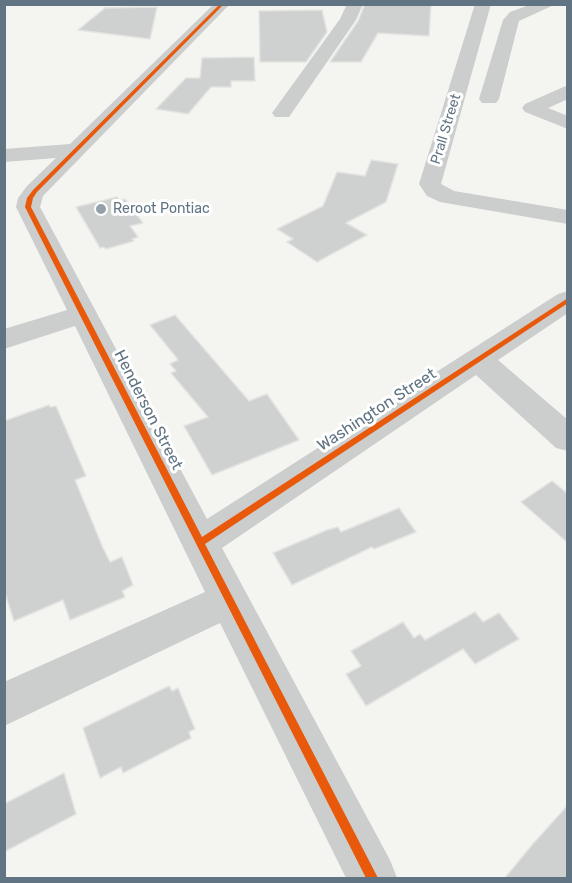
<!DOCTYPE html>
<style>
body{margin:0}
#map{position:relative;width:572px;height:883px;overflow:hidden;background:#f4f4f1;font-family:Rubik,sans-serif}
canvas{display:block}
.frame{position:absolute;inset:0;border:6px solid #617483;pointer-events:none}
</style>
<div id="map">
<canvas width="572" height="883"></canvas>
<div class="frame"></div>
</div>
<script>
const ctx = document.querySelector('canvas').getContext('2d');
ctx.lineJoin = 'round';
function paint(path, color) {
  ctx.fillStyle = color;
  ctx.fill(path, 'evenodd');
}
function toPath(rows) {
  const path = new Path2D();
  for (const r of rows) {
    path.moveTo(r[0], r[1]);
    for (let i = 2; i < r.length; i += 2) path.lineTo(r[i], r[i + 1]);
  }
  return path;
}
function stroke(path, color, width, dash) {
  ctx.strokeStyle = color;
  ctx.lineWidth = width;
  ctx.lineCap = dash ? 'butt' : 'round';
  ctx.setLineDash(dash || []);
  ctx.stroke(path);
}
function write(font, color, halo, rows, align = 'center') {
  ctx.font = font + ' Rubik,sans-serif';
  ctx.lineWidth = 6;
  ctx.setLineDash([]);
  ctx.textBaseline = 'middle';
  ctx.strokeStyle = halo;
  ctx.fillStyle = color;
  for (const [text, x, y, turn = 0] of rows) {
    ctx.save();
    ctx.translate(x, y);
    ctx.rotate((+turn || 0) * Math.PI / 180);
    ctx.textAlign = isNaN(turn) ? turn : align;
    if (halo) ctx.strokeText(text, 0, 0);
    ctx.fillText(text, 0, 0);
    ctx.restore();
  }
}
const building = toPath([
 [365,4,431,4,429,36,378,33,361,62,330,62,358,21,365,4],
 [157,7,150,39,78,30,105,8,157,7],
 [322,10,327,32,306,62,260,62,259,11,322,10],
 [254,57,255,81,231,81,231,87,211,87,188,114,156,109,186,78,200,78,202,58,254,57],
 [371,160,398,164,386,202,346,223,367,235,317,262,287,242,293,239,277,229,323,206,337,172,365,176,371,160],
 [117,197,120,201,125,199,143,223,130,226,138,237,132,239,134,241,106,249,104,247,100,248,76,207,117,197],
 [175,315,249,401,267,394,299,440,212,475,184,426,208,417,171,373,176,371,170,364,178,360,176,357,150,325,175,315],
 [49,405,50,407,56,406,86,476,75,480,103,548,110,562,122,557,133,585,122,591,125,597,70,620,63,600,14,621,4,590,4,421,49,405],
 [552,481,567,493,567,542,521,502,552,481],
 [399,508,416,532,374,549,372,547,292,585,273,553,327,530,338,527,341,532,399,508],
 [475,612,483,622,499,613,519,639,475,664,463,649,366,706,346,674,361,666,351,651,403,622,414,638,420,634,425,640,475,612],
 [169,686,172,691,178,688,195,729,189,732,191,738,123,773,121,767,100,778,83,728,169,686],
 [64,773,76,814,4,852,4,804,64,773],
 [567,806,567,879,504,879,532,845,567,806]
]);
paint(building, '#cfd0d0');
stroke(building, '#e3e3e1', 1.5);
paint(toPath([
 [214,4,230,4,43,196,40,207,207,519,558,294,568,291,568,313,498,360,568,420,568,451,556,448,476,375,222,548,390,860,397,878,346,878,220,623,4,726,4,682,205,592,75,326,4,349,4,329,67,310,16,207,18,198,27,186,56,158,4,162,4,149,70,144,214,4],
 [347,4,363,4,356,20,289,117,275,117,272,113,340,19,347,4],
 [475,4,491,4,441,184,454,191,568,210,568,224,440,202,427,196,419,184,475,4],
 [532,4,556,4,519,21,499,99,496,103,482,103,479,99,503,20,510,12,532,4],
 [568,85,568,99,548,108,568,116,568,129,525,112,522,108,525,104,568,85]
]), '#cccece');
paint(toPath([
 [220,4,224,4,37,192,33,198,31,207,202,537,568,298,568,303,205,544,378,878,366,878,25,207,27,198,33,190,220,4]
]), '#e8590c');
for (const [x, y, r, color] of [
 [101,209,6,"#94a1aa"]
]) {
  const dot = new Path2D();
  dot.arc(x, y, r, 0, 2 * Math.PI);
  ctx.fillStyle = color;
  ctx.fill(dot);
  stroke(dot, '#fff', 2);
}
write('14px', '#617483', '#fff', [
 ["Prall Street",446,129,-73]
]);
write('14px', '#617483', '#fff', [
 ["Reroot Pontiac",113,209]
], 'left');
write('16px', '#617483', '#fff', [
 ["Henderson Street",148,410,63],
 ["Washington Street",377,410,-33]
]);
</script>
